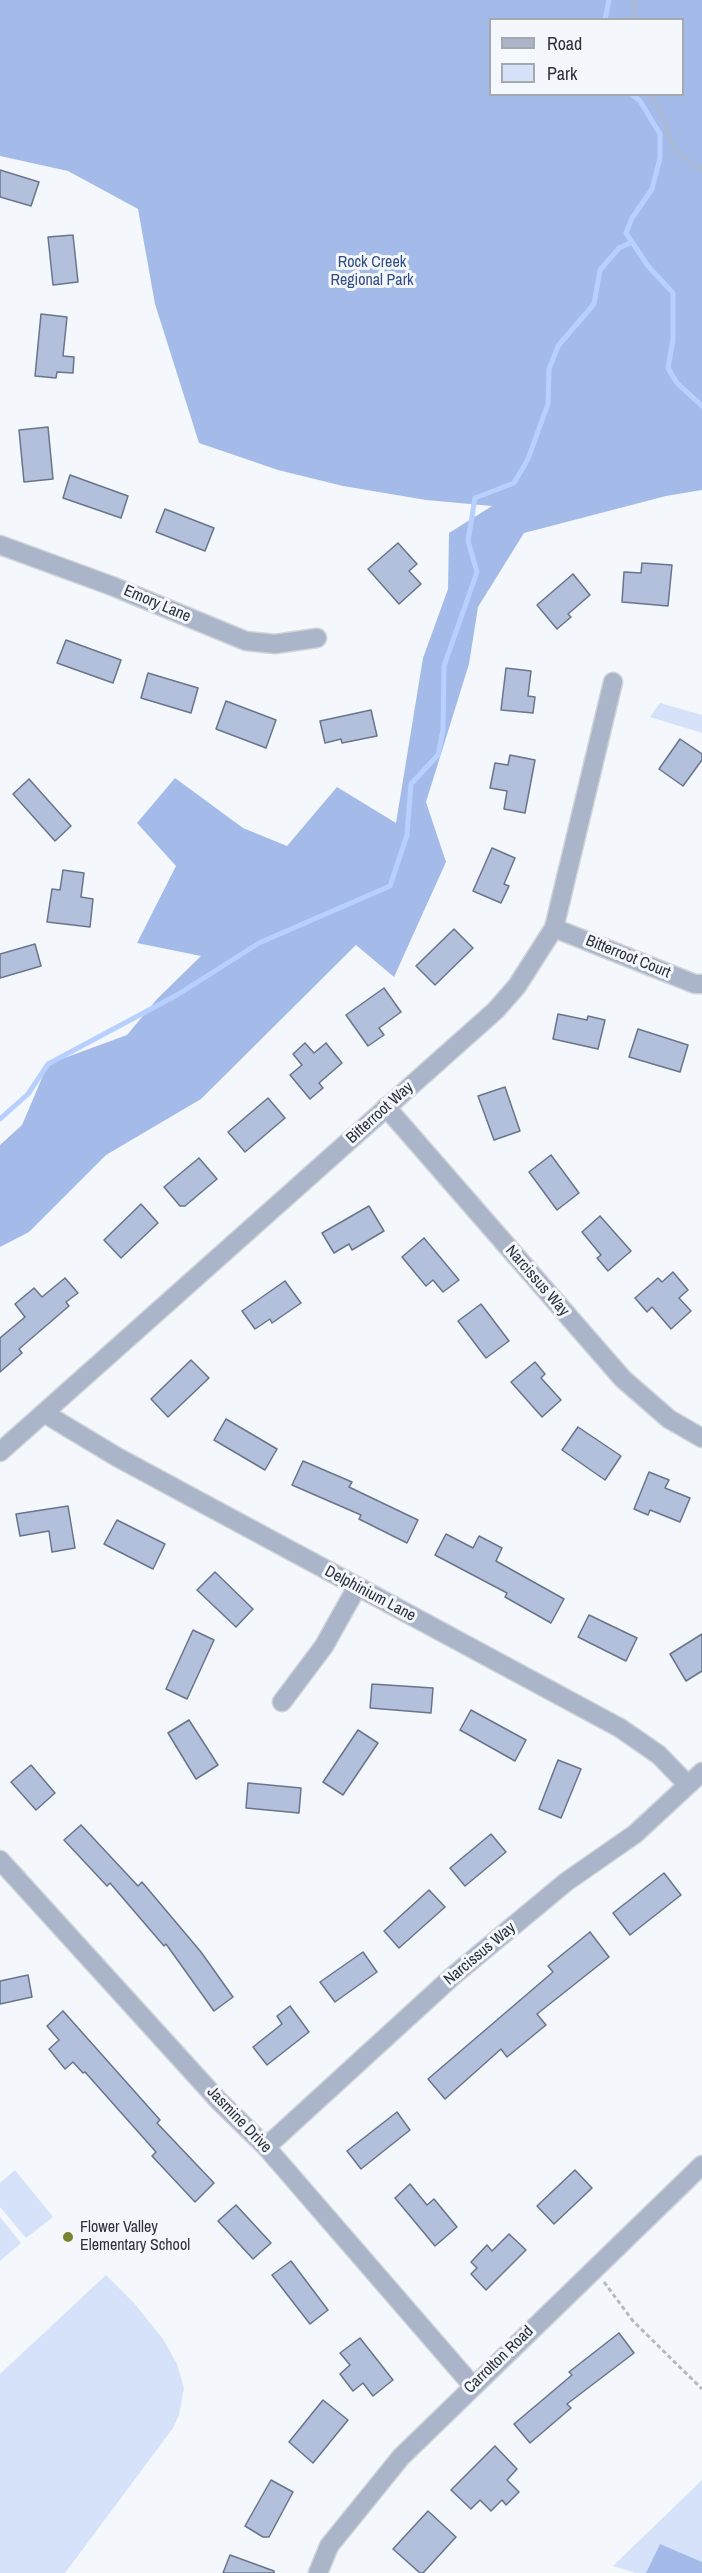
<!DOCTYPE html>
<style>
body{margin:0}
#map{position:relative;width:702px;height:2573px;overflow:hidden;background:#f4f7fc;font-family:"Archivo Narrow",sans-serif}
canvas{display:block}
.legend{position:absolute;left:489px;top:18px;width:195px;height:78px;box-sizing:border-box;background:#f4f7fc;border:2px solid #a4a8af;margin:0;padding:8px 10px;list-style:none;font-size:18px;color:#2c323c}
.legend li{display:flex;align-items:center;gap:12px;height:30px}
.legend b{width:30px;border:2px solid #a4a8af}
</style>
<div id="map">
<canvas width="702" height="2573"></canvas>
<ul class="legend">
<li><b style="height:8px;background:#aab5c9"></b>Road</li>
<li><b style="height:16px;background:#d5e2fa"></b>Park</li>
</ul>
</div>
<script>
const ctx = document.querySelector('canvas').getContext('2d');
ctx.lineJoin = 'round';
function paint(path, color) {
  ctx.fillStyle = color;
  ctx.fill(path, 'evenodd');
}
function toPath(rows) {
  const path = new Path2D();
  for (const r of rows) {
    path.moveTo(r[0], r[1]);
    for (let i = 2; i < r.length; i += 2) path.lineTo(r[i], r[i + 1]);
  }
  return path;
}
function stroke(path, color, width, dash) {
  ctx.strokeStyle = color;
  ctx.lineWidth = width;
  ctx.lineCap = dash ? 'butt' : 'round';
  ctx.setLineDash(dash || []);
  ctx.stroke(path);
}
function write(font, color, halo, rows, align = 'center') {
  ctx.font = font + ' "Archivo Narrow",sans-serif';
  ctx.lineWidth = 6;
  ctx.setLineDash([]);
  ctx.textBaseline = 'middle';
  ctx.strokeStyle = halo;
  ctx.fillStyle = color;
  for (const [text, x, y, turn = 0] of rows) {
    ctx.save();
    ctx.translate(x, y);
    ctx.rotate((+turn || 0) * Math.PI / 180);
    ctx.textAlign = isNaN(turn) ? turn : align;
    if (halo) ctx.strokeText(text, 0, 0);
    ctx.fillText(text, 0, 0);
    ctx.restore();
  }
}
paint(toPath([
 [660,703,702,715,702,733,650,717],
 [15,2170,53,2217,26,2238,0,2207,0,2183],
 [0,2217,21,2243,0,2261],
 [106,2275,134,2303,163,2339,177,2364,184,2388,179,2415,173,2428,65,2573,0,2573,0,2374],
 [702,2480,702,2573,636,2573,613,2566]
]), '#d5e2fa');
paint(toPath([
 [0,0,702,0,702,490,666,496,524,533,478,607,469,664,426,802,446,862,394,977,356,945,201,1099,106,1155,29,1232,0,1247,0,1145,22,1125,48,1064,127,1035,157,999,201,956,137,943,176,866,137,823,175,778,243,828,287,846,337,787,396,823,423,658,448,589,449,533,492,506,426,500,343,486,278,470,199,443,155,304,138,209,68,171,0,156],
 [490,20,682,20,682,94,490,94],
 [660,2544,702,2562,702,2573,646,2573]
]), '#a4bbe9');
stroke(toPath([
 [605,20,609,0],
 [632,94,640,101,660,134,660,158,652,189,632,218,626,233,648,266,673,293,673,340,668,368,677,383,702,406],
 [0,1119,28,1094,48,1064,177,995,259,943,390,886,407,835,411,784,438,755,443,730,444,666,477,572,468,541,475,498,514,483,528,459,548,404,549,369,558,346,594,304,600,270,619,248,632,242]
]), '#b8d0ff', 5);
const building = toPath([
 [0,170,39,182,31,206,0,197,0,170],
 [73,235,78,282,53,285,48,237,73,235],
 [41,314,67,317,63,356,74,357,73,373,57,372,56,378,35,376,41,314],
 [48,427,53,479,24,482,19,430,48,427],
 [70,475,128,496,121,518,63,498,70,475],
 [165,509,214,528,205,551,156,532,165,509],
 [398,543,417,564,409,571,421,584,399,604,368,569,398,543],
 [642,563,672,565,668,606,622,602,624,572,641,573,642,563],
 [573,574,590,595,568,614,571,617,557,629,537,605,573,574],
 [66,640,121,660,113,683,57,663,66,640],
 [506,668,531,671,528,696,535,697,533,713,501,710,506,668],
 [148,673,198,688,191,713,141,698,148,673],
 [226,701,276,720,266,748,216,729,226,701],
 [371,710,377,736,342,743,341,739,325,743,320,721,371,710],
 [680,739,702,754,702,760,683,786,659,769,680,739],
 [510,755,535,760,525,813,504,809,507,791,490,788,495,763,508,765,510,755],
 [29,779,71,826,55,841,13,794,29,779],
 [492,848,515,858,504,884,509,886,501,903,473,891,492,848],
 [63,870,84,873,81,897,93,899,90,927,47,922,52,889,60,890,63,870],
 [454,929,473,948,435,985,416,966,454,929],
 [35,944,41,966,0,978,0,954,35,944],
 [384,988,401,1012,379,1028,384,1035,368,1046,346,1015,384,988],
 [558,1014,587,1020,588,1016,605,1020,598,1049,553,1039,558,1014],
 [638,1029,688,1045,680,1072,629,1057,638,1029],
 [305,1043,314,1053,326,1043,342,1063,319,1083,323,1088,310,1099,290,1075,302,1065,293,1054,305,1043],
 [505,1087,520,1131,494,1140,478,1096,505,1087],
 [268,1098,285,1118,245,1152,228,1132,268,1098],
 [551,1155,579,1193,557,1210,529,1172,551,1155],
 [199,1158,217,1179,185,1206,180,1206,164,1187,199,1158],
 [141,1204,158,1223,121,1258,104,1240,141,1204],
 [369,1206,384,1231,352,1250,349,1244,334,1253,322,1233,369,1206],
 [600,1216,631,1251,608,1271,597,1258,601,1255,582,1232,600,1216],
 [424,1238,459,1280,443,1292,433,1280,426,1286,402,1257,424,1238],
 [673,1272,688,1290,679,1298,691,1311,671,1329,652,1307,647,1312,635,1298,658,1278,662,1282,673,1272],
 [65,1278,78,1293,66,1302,69,1306,19,1349,22,1353,0,1372,0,1338,25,1317,15,1304,34,1288,42,1297,65,1278],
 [285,1281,301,1303,272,1323,270,1319,255,1329,242,1311,285,1281],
 [481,1304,509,1341,486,1358,458,1321,481,1304],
 [191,1360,209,1378,168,1417,151,1399,191,1360],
 [535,1362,545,1374,541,1378,561,1400,542,1417,511,1382,535,1362],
 [226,1419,277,1449,265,1470,214,1440,226,1419],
 [578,1427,621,1456,605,1480,562,1450,578,1427],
 [303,1461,352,1482,349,1487,418,1520,407,1543,359,1519,361,1515,292,1485,303,1461],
 [649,1472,669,1480,665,1488,690,1498,680,1522,650,1510,648,1515,634,1509,649,1472],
 [68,1506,75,1548,52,1552,49,1531,20,1536,16,1514,68,1506],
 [117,1520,165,1544,153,1569,104,1544,117,1520],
 [446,1534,473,1548,479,1536,502,1548,496,1561,564,1599,551,1623,505,1597,507,1593,435,1555,446,1534],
 [215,1572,253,1609,236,1627,197,1590,215,1572],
 [589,1615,637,1638,626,1661,578,1637,589,1615],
 [193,1630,214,1640,187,1699,166,1689,193,1630],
 [702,1634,702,1671,686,1681,670,1654,702,1634],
 [372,1684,433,1688,431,1713,370,1708,372,1684],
 [471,1710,526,1740,515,1761,460,1730,471,1710],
 [189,1720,218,1765,196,1779,168,1733,189,1720],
 [358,1730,378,1743,343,1795,323,1782,358,1730],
 [558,1760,581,1769,561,1818,539,1809,558,1760],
 [31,1765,55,1793,36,1810,11,1782,31,1765],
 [248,1783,301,1788,299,1813,246,1808,248,1783],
 [81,1825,138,1886,142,1882,201,1952,233,1997,214,2011,166,1944,164,1946,110,1883,107,1886,64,1840,81,1825],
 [491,1834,506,1852,465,1886,450,1868,491,1834],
 [664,1873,681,1895,630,1935,613,1913,664,1873],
 [429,1890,445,1907,399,1948,384,1931,429,1890],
 [590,1932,609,1957,537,2014,546,2025,507,2057,501,2049,445,2099,428,2079,553,1972,548,1966,590,1932],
 [363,1952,377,1972,335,2002,320,1982,363,1952],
 [28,1975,32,1997,0,2004,0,1981,28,1975],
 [290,2006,309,2032,267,2065,253,2047,282,2024,277,2016,290,2006],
 [63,2011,160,2120,157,2123,214,2183,195,2202,152,2156,156,2152,85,2072,83,2073,73,2062,65,2069,49,2049,59,2040,47,2026,63,2011],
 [397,2112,410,2130,361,2169,347,2151,397,2112],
 [575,2170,592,2188,554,2224,537,2206,575,2170],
 [410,2184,427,2205,434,2199,457,2227,435,2246,395,2198,410,2184],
 [236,2205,271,2243,253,2259,218,2221,236,2205],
 [509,2234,526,2250,486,2290,471,2274,477,2268,471,2262,487,2245,492,2251,509,2234],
 [291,2261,328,2310,310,2324,272,2275,291,2261],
 [619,2333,634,2353,567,2404,571,2408,530,2443,514,2424,572,2375,569,2372,619,2333],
 [360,2338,393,2380,373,2396,363,2383,353,2391,340,2374,350,2365,340,2353,360,2338],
 [323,2400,348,2420,313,2463,289,2442,323,2400],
 [495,2446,517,2469,507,2480,519,2492,506,2505,502,2500,491,2511,480,2500,471,2509,451,2490,495,2446],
 [271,2480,293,2492,269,2537,263,2537,245,2526,271,2480],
 [428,2511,456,2537,423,2573,420,2573,393,2549,428,2511],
 [230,2555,274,2571,274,2573,223,2573,230,2555]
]);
paint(building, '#b2c0db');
stroke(building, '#68758d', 1.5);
const street = toPath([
 [0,545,112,586,246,641,275,644,317,638],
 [554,928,695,984,702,984],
 [386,1107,623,1379,669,1419,702,1438],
 [44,1413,117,1457,620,1728,659,1755,688,1785],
 [0,1452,496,1010,517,986,554,928,613,682],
 [282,1702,324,1646,357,1587],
 [0,1860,219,2101,266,2147,472,2385],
 [266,2147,453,1976,566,1882,635,1834,702,1772],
 [318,2573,329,2546,401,2457,702,2165]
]);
stroke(street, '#d0d4d9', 21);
stroke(toPath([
 [634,20,634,0],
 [650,94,659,108,675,151,702,170],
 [604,2282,633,2321,702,2389]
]), '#b5b9c0', 3, [4.5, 3]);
stroke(street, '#aab5c9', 18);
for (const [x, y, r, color] of [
 [68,2237,6,"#7c832e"]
]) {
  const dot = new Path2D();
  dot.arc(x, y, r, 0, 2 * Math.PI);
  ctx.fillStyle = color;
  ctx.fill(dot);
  stroke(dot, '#f4f7fc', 2);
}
write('16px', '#324d86', '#f4f7fc', [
 ["Rock Creek",372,263],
 ["Regional Park",372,281]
]);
write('16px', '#2c323c', '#f4f7fc', [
 ["Emory Lane",157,604,23],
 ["Bitterroot Court",628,957,22],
 ["Bitterroot Way",380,1113,-42],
 ["Narcissus Way",537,1281,49],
 ["Delphinium Lane",370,1594,28],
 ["Narcissus Way",480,1954,-40],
 ["Jasmine Drive",239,2120,46],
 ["Carrolton Road",499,2360,-44]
]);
write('16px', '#2c323c', '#f4f7fc', [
 ["Flower Valley",80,2228],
 ["Elementary School",80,2246]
], 'left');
</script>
